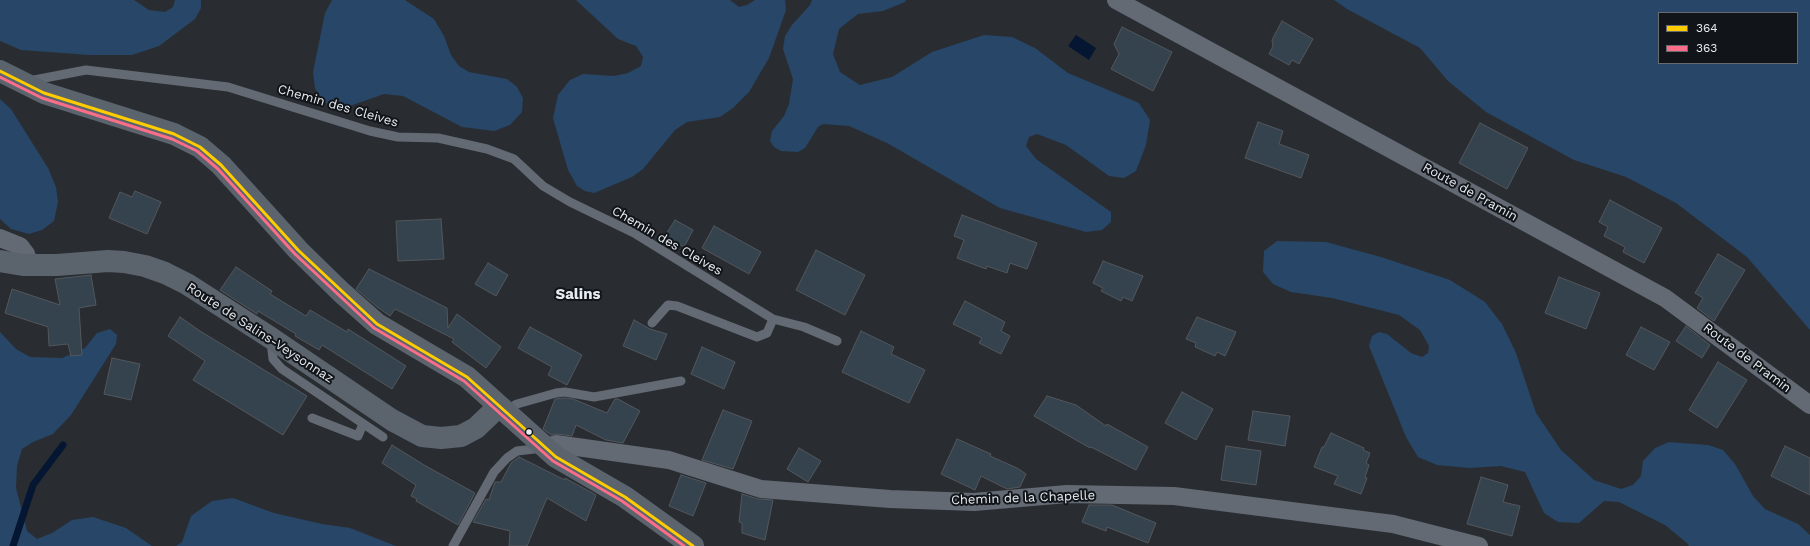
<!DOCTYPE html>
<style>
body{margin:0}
#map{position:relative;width:1810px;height:546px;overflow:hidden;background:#292d32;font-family:"Work Sans",sans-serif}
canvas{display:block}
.legend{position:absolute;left:1658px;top:12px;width:140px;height:52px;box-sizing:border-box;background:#111519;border:1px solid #676b70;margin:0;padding:5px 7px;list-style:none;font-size:12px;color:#e7ecf2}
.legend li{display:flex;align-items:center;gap:8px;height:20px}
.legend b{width:20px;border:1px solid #676b70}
</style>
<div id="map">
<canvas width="1810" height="546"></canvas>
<ul class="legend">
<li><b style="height:5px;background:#fc0"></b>364</li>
<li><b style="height:5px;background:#fb6d88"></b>363</li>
</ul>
</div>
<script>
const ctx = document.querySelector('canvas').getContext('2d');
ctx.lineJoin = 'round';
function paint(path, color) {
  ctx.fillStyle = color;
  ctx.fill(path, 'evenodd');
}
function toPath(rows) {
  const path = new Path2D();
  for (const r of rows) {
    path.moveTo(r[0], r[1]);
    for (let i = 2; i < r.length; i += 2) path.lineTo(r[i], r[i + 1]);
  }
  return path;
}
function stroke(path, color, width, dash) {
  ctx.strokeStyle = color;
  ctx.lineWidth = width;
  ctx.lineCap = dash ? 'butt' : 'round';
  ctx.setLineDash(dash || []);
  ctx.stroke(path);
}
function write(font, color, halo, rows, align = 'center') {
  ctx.font = font + ' "Work Sans",sans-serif';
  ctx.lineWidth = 4;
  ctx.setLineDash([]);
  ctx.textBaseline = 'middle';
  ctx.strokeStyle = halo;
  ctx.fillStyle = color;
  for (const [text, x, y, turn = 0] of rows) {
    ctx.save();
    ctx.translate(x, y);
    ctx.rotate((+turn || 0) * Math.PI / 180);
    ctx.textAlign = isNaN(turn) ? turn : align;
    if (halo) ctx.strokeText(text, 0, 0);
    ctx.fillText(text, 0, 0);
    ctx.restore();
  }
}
paint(toPath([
 [0,0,134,0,149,10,165,12,173,7,175,0,201,0,201,8,195,19,159,46,132,55,89,55,21,50,0,41],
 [332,0,405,0,434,19,444,36,451,55,459,66,469,72,507,79,517,87,523,98,522,112,510,125,494,131,462,127,403,96,384,94,350,106,338,108,323,102,315,88,313,72,325,13],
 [576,0,730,0,739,7,747,5,755,0,785,0,786,10,769,58,749,92,733,108,720,117,687,122,675,130,643,169,632,177,594,193,585,191,577,186,568,170,553,118,558,95,570,80,583,74,614,76,628,73,641,66,643,57,636,46,618,39],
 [812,0,906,0,905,2,883,11,858,14,839,29,833,54,840,72,860,85,892,77,932,52,984,35,1012,37,1035,48,1068,73,1139,103,1150,120,1146,145,1136,171,1124,178,1109,176,1066,145,1037,134,1029,137,1026,146,1036,159,1111,212,1111,222,1102,230,1086,232,1000,208,887,143,849,126,823,124,818,127,805,148,798,152,781,151,774,147,770,141,772,131,784,116,789,104,793,79,783,49,785,36,792,25,810,5],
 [1334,0,1810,0,1810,330,1747,257,1676,203,1626,177,1574,160,1486,112,1448,81,1420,48,1347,9],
 [1659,13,1797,13,1797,63,1659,63],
 [0,99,11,109,48,168,56,187,58,202,54,221,42,230,29,234,11,229,0,219],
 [1277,241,1326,242,1381,257,1450,280,1485,302,1502,324,1516,353,1536,413,1561,450,1594,480,1621,489,1633,485,1641,476,1643,461,1655,448,1669,442,1708,445,1723,450,1735,464,1753,496,1765,509,1798,524,1810,535,1810,546,1689,546,1687,543,1665,525,1619,502,1604,501,1579,523,1558,522,1544,513,1525,472,1501,466,1469,468,1437,465,1418,457,1406,437,1369,346,1372,336,1379,332,1387,334,1411,353,1422,357,1428,353,1429,346,1420,330,1399,315,1332,298,1291,292,1273,284,1263,272,1264,251],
 [110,329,117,335,116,344,71,415,53,434,33,442,22,449,17,466,16,488,27,531,37,539,52,533,72,520,93,517,126,528,152,546,0,546,0,332,16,349,30,357,62,358,85,348,97,333],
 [233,498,274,513,322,524,350,528,396,546,176,546,182,542,191,516,212,501]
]), '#284667');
paint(toPath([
 [1076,35,1096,48,1089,60,1068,46]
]), '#041631');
stroke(toPath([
 [13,546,33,485,63,445]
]), '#041631', 7);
const building = toPath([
 [1282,21,1313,39,1299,64,1292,60,1289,65,1269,54,1273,46,1272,40,1282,21],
 [1122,27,1172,52,1153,91,1111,69,1119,54,1114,44,1122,27],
 [1258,122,1283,131,1279,144,1309,155,1301,178,1245,158,1258,122],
 [1480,123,1528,148,1507,189,1459,163,1480,123],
 [135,191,161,202,147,234,109,218,120,192,132,197,135,191],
 [1610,200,1662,228,1644,263,1623,252,1625,247,1604,236,1608,227,1599,222,1610,200],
 [962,215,1037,243,1027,269,1010,263,1007,273,987,266,986,269,957,258,964,240,954,236,962,215],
 [441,219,444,259,398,261,396,221,441,219],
 [675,220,693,230,684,247,665,236,675,220],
 [714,226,761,252,749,274,702,248,714,226],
 [816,250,865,275,845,315,796,290,816,250],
 [1718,254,1745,270,1714,321,1697,308,1703,298,1695,293,1718,254],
 [1103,261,1143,276,1132,301,1123,297,1121,301,1101,291,1103,288,1093,283,1103,261],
 [488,263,508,275,496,296,475,284,488,263],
 [236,267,272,291,270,294,306,316,310,310,347,332,348,329,406,366,392,389,322,345,319,350,295,336,296,334,258,311,257,314,220,290,236,267],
 [369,269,447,308,448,328,457,314,501,347,486,368,452,342,454,339,395,309,390,316,376,306,356,289,369,269],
 [91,275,96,305,79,308,82,355,71,356,68,344,49,346,48,327,5,313,12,289,60,305,55,279,91,275],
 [1559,277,1600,293,1586,329,1545,313,1559,277],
 [965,301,1005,322,1001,331,1010,336,1001,354,979,343,982,338,953,324,965,301],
 [180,317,200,331,307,396,283,435,193,380,205,361,168,336,180,317],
 [1197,317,1236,332,1225,356,1217,352,1215,356,1195,347,1196,343,1186,339,1197,317],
 [634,320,650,329,667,334,656,360,623,346,634,320],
 [1686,326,1710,345,1702,358,1676,341,1686,326],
 [530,327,582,355,567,385,548,375,552,367,518,348,530,327],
 [1641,327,1670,342,1654,370,1626,355,1641,327],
 [861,331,894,347,891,354,925,370,909,403,842,372,861,331],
 [702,347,735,362,724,389,691,374,702,347],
 [112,358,140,364,131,400,104,394,112,358],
 [1718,362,1747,380,1717,428,1689,410,1718,362],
 [1182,392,1213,409,1196,440,1165,423,1182,392],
 [1047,396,1076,405,1106,426,1107,424,1148,447,1136,470,1091,447,1090,448,1034,416,1047,396],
 [565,398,573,399,607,413,615,399,618,399,640,411,623,443,606,440,576,425,572,436,557,434,551,435,543,429,555,399,565,398],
 [723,410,752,421,733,469,702,460,723,410],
 [1253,411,1290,416,1285,446,1248,440,1253,411],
 [1331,433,1364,448,1363,450,1370,453,1366,463,1369,465,1365,477,1367,478,1361,494,1334,484,1338,476,1314,467,1322,447,1324,447,1331,433],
 [957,439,991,454,990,456,1017,468,1026,474,1020,487,1007,489,981,476,975,490,941,474,957,439],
 [392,445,424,465,475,493,458,525,416,501,417,499,411,496,416,485,382,463,392,445],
 [1226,446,1261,451,1256,485,1221,480,1226,446],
 [1785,446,1810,458,1810,495,1771,476,1785,446],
 [799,448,821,461,808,482,787,469,799,448],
 [519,457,565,480,565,478,596,495,586,521,547,498,527,546,509,546,510,531,473,522,486,499,489,500,495,482,501,482,511,463,519,457],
 [681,475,706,483,693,516,669,506,681,475],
 [1481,477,1508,485,1503,502,1520,506,1512,536,1467,524,1481,477],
 [742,494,758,499,773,500,765,540,742,533,742,523,739,522,742,494],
 [1089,505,1112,505,1156,523,1148,543,1107,527,1106,531,1082,522,1089,505]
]);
paint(building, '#35434f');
stroke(building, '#53575c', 1);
stroke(toPath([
 [29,81,86,70,228,87,370,131,398,137,438,138,487,149,514,159,543,186,570,202,634,233,773,319,804,327,837,341],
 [652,323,668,305,677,306,757,337,767,333,773,319],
 [271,341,273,359,282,369,383,437],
 [505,411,517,404,556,393,565,392,594,397,681,381],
 [312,418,358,436,363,424],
 [453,546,494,472,507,458,517,451,543,448]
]), '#636a73', 9);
stroke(toPath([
 [1116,0,1665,298,1810,405],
 [0,238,20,246,26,254,30,265],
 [545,448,556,444,669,460,761,489,890,499,974,502,1067,494,1174,496,1393,524,1479,546]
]), '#636a73', 18);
stroke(toPath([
 [0,71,44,93,174,134,200,147,221,165,298,250,341,292,377,324,467,377,556,457,625,497,693,546],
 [0,261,23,265,57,265,108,261,124,262,145,266,165,273,187,284,271,338,392,420,422,436,441,438,461,436,476,428,499,406]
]), '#5b636d', 22);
stroke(toPath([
 [0,71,44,93,174,134,200,147,221,165,298,250,377,324,467,377,556,457,625,497,693,546]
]), '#fc0', 3);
stroke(toPath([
 [0,77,42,98,172,139,197,151,218,169,295,254,374,328,464,381,553,461,622,501,684,546]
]), '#fb6d88', 3);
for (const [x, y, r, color] of [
 [529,432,3.5,"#e7ecf2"]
]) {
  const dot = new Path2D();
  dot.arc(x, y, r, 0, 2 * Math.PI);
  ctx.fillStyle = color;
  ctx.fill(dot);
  stroke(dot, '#111519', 1.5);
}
write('13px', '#e7ecf2', '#111519', [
 ["Chemin des Cleives",338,106,16],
 ["Route de Pramin",1470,192,29],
 ["Chemin des Cleives",667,241,30],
 ["Route de Salins-Veysonnaz",260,333,33],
 ["Route de Pramin",1747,358,37],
 ["Chemin de la Chapelle",1023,498,-2]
]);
write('bold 15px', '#e7ecf2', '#111519', [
 ["Salins",578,295]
]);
</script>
